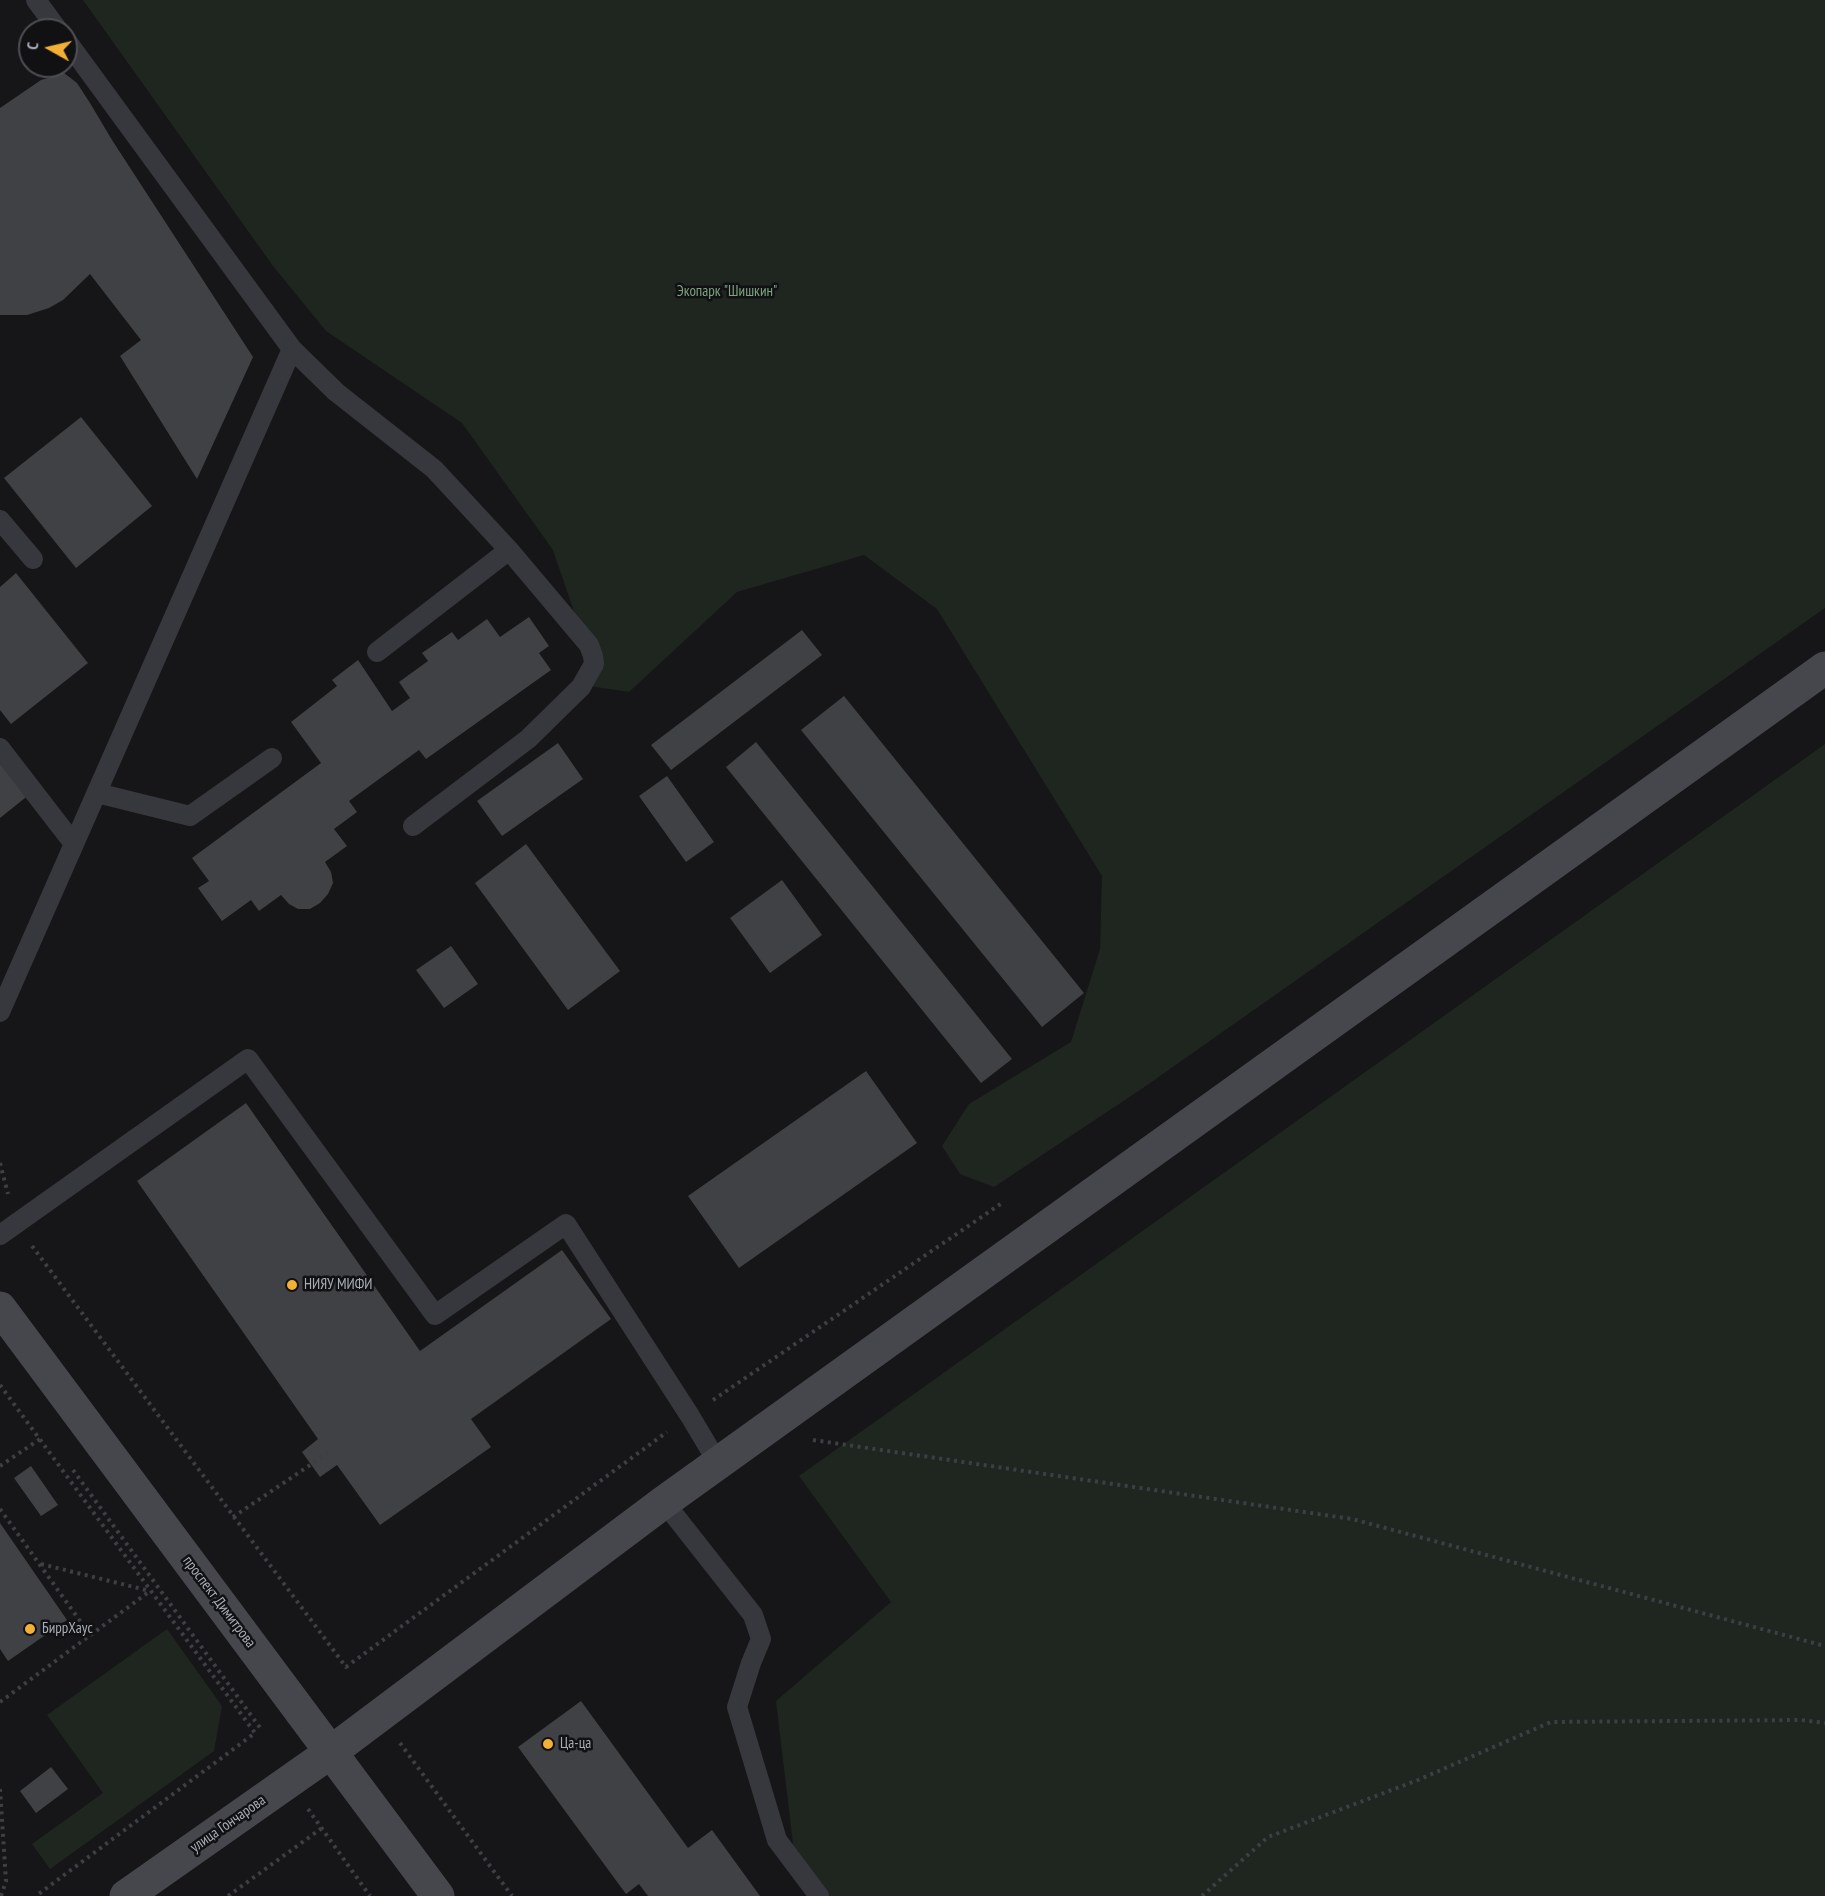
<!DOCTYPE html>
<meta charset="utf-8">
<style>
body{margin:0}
#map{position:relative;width:1825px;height:1896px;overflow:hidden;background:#161618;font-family:"PT Sans Narrow",sans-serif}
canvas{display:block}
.north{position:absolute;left:18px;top:18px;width:60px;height:60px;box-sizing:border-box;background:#111113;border:2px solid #4d4f55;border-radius:50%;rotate:278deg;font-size:16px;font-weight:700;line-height:24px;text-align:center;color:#a8adb8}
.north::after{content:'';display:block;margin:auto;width:21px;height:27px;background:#f2b134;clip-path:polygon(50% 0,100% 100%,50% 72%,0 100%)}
</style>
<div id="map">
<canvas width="1825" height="1896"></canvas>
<div class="north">С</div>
</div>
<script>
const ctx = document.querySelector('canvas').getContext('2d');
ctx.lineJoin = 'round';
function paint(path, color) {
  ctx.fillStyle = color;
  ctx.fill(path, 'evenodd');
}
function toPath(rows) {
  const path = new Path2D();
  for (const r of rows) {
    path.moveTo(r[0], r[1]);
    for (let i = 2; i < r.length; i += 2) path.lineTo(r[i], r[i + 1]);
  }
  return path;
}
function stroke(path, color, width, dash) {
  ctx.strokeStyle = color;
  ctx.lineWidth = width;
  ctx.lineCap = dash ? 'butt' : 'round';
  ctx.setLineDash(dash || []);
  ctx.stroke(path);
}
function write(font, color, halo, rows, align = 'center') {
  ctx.font = font + ' "PT Sans Narrow",sans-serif';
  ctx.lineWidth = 5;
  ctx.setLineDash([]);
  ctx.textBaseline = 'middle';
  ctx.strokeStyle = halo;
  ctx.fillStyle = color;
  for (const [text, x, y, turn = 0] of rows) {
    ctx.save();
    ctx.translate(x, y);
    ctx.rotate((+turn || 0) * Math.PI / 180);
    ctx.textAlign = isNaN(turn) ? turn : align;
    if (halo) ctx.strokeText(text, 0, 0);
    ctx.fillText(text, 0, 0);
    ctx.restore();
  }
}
paint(toPath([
 [83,0,1825,0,1825,608,1143,1088,994,1187,960,1174,942,1146,969,1104,1071,1042,1100,949,1102,876,937,609,864,555,737,592,629,692,589,686,583,638,553,550,462,423,326,331,273,266],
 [1825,744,1825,1896,828,1896,794,1852,776,1701,891,1602,799,1476],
 [167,1629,222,1706,214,1751,50,1869,32,1844,103,1793,47,1715]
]), '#1e261f');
paint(toPath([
 [64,73,77,83,90,103,112,140,253,357,197,479,120,356,141,340,90,274,63,300,49,308,27,315,0,315,0,108,41,80],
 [81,417,152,506,76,568,4,478],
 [16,573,88,663,11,724,0,710,0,587],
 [529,617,549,646,539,653,551,670,426,759,419,750,349,801,357,812,334,829,347,846,325,862,331,872,333,883,328,894,320,903,310,909,298,909,289,904,281,895,259,911,251,900,222,921,198,888,209,881,192,858,321,763,291,722,337,686,332,680,358,660,392,711,410,698,399,682,428,661,422,653,452,632,458,640,487,619,500,637],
 [802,630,822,655,671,770,651,745],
 [844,696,1084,993,1042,1027,801,730],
 [756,742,1012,1059,981,1083,726,767],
 [558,743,583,779,502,836,477,801],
 [0,755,30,794,0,818],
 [667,776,714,842,686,862,639,796],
 [526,844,620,971,568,1010,475,883],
 [782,880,822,935,770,973,730,918],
 [451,946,478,984,444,1008,416,970],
 [866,1071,917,1143,739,1268,688,1196],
 [246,1103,420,1351,562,1250,611,1319,471,1419,491,1447,380,1525,337,1465,320,1477,302,1452,318,1439,137,1181],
 [31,1466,58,1505,41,1516,14,1478],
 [0,1523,67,1620,8,1661,0,1649],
 [581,1701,688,1848,712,1830,760,1896,648,1896,639,1884,626,1894,518,1747],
 [51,1767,68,1789,36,1813,20,1791]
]), '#404145');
stroke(toPath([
 [0,1163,8,1194],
 [32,1246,346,1667,667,1432],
 [0,1385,255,1733,36,1896],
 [713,1400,1002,1203],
 [813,1440,1352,1519,1825,1646],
 [0,1466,40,1439],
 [73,1470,261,1729],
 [0,1509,90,1635],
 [233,1517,328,1453],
 [41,1564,150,1591],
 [0,1702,150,1591],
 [400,1743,512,1896],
 [0,1789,6,1881,1,1896],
 [308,1809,370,1896],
 [228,1896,322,1828],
 [1202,1896,1268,1837,1418,1780,1551,1722,1801,1720,1825,1723]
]), '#3d3f44', 4, [3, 4.5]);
stroke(toPath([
 [36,0,58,30],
 [66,40,292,349,336,392,434,469,509,550,589,645,593,656,594,664,581,687,528,739,413,826],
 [0,520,33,559],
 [377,652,509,550],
 [0,748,74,844],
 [97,793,190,816,272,758],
 [0,1012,292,349],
 [0,1235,248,1059,435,1315,566,1224,690,1416,718,1463],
 [664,1502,753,1615,761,1639,751,1663,737,1707,777,1840,819,1896]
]), '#37383d', 20);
stroke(toPath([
 [0,1308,438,1896],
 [126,1896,331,1752,664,1502,1825,668]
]), '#45474d', 33);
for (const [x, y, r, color] of [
 [292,1285,6,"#f2b134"],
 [30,1629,6,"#f2b134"],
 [548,1744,6,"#f2b134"]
]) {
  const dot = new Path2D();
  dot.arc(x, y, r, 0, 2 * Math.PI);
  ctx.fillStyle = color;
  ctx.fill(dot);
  stroke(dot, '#111113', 2);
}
write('15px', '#7fa381', '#111113', [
 ["Экопарк \"Шишкин\"",727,292]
]);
write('15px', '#a8adb8', '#111113', [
 ["НИЯУ МИФИ",304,1285],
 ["БиррХаус",42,1629],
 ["Ца-ца",560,1744]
], 'left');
write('15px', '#a8adb8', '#111113', [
 ["проспект Димитрова",219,1602,53],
 ["улица Гончарова",228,1824,-35]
]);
</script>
